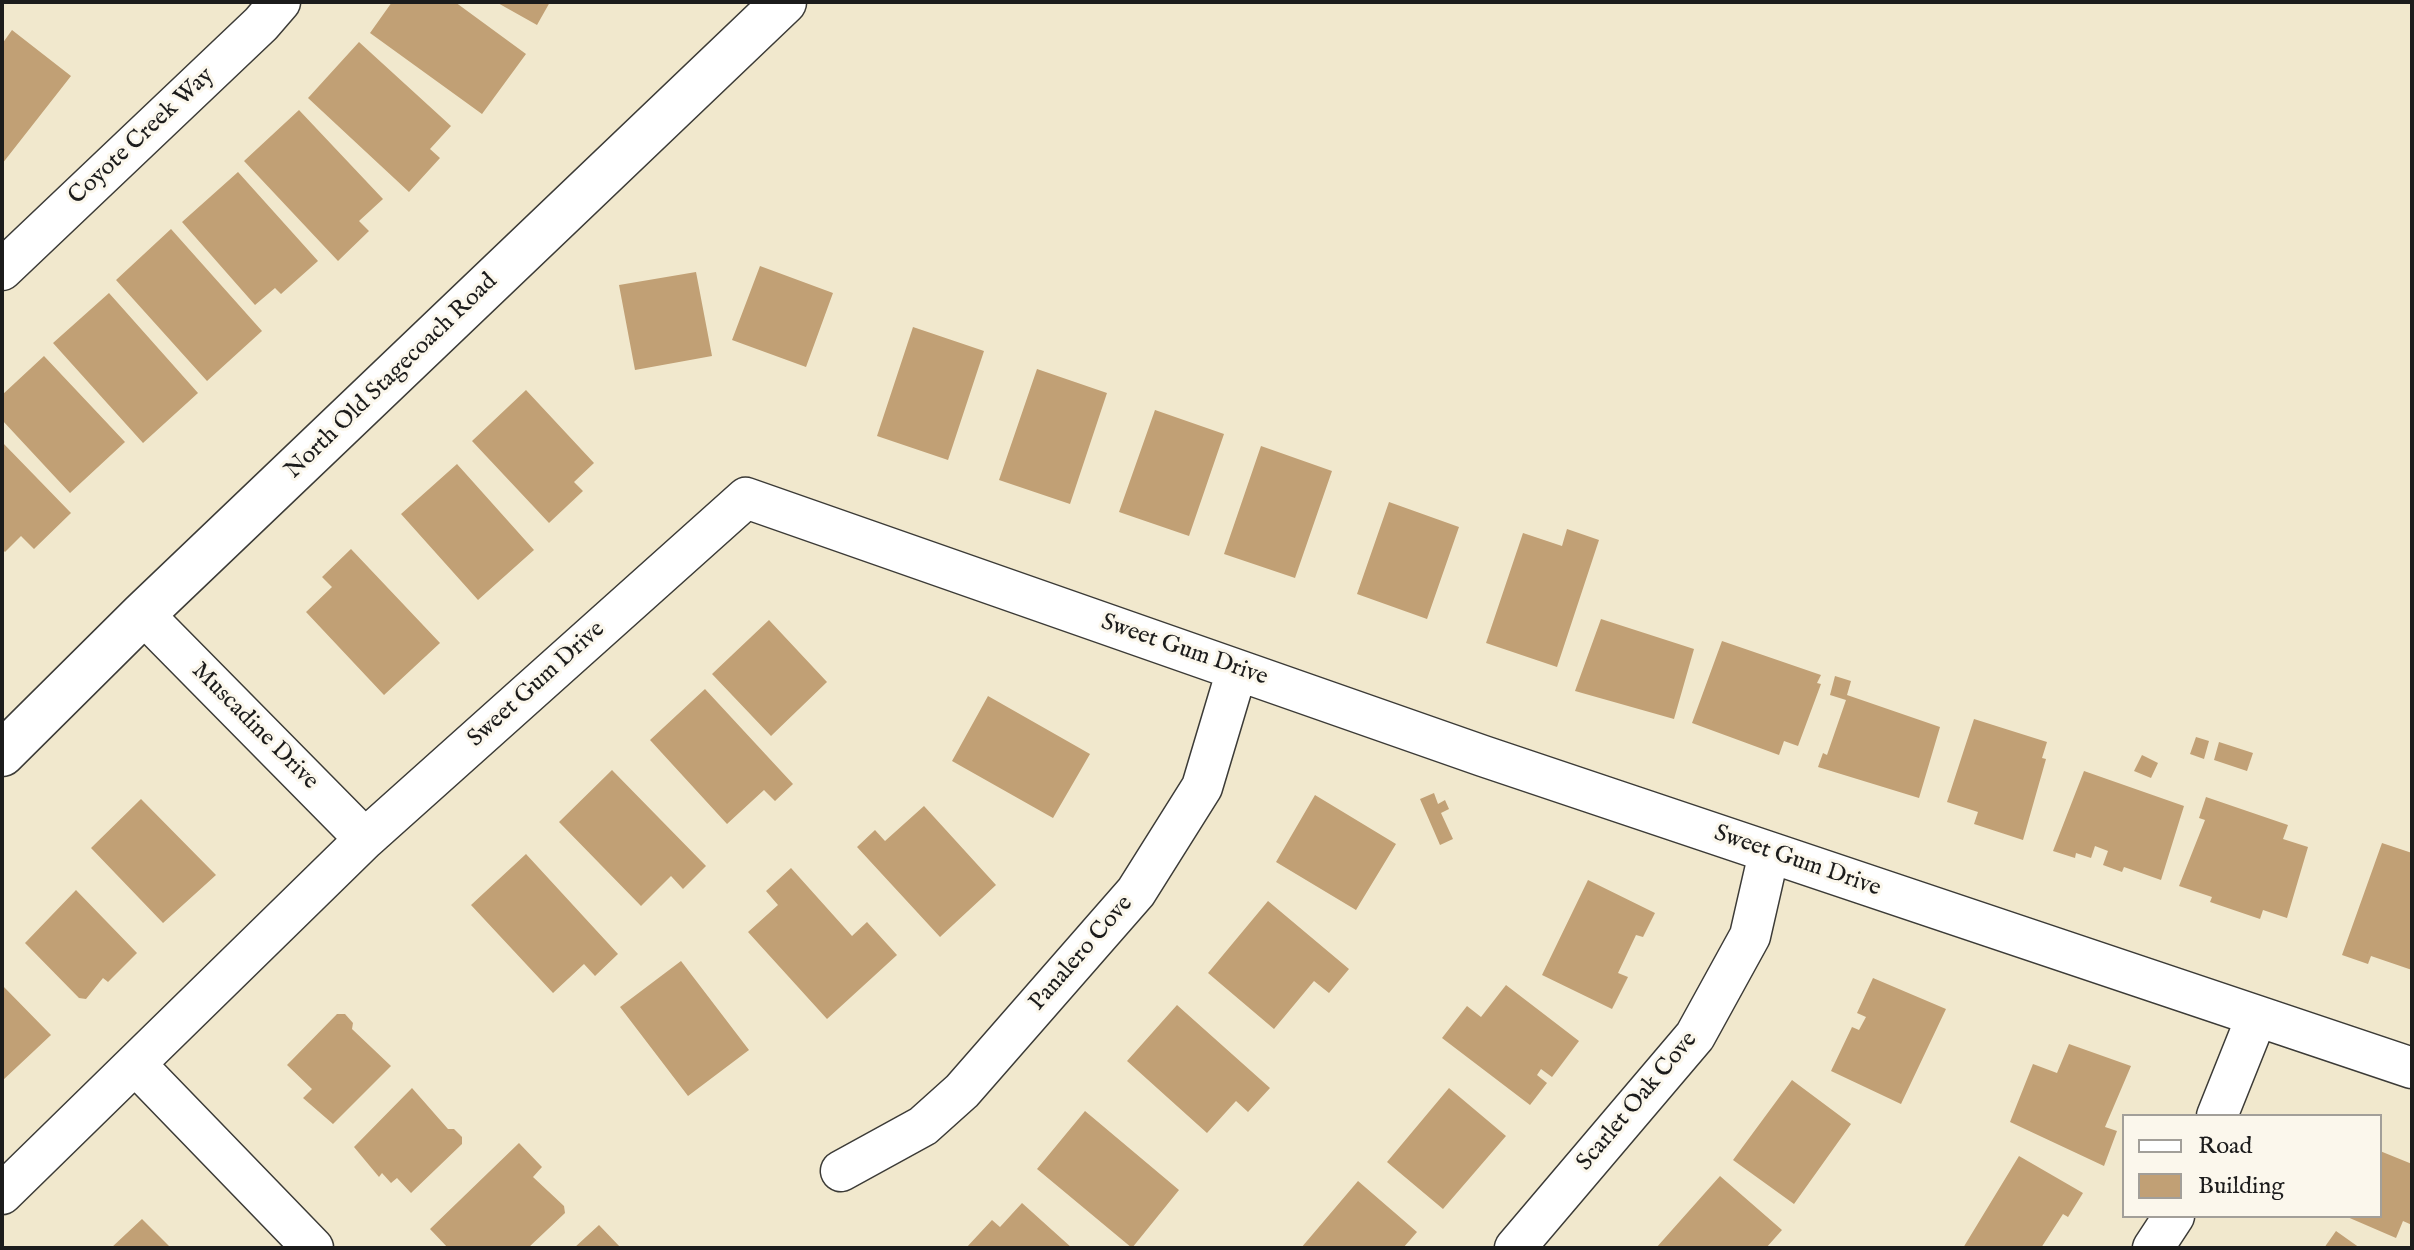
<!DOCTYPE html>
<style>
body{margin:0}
#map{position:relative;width:2414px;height:1250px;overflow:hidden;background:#f1e8cd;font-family:"IM FELL English",serif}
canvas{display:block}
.frame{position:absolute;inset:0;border:4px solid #1c1c1c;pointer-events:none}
.legend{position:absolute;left:2122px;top:1114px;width:260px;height:104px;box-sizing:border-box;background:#fbf7ec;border:2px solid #a29f99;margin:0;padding:10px 14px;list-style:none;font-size:24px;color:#1c1c1c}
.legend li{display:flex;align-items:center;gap:16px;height:40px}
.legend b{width:40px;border:2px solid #a29f99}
</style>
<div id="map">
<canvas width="2414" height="1250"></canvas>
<div class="frame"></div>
<ul class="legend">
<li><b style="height:10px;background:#fff"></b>Road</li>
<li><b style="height:22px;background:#c1a075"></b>Building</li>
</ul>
</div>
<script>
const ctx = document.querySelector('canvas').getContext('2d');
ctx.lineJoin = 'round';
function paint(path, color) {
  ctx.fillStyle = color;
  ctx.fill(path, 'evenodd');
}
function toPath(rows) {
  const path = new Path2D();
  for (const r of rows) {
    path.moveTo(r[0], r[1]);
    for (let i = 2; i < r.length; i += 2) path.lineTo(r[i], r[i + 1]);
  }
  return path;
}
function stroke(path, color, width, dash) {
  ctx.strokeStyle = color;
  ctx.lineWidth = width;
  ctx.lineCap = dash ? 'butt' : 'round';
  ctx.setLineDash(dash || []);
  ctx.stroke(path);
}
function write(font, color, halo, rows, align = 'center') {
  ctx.font = font + ' "IM FELL English",serif';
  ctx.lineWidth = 6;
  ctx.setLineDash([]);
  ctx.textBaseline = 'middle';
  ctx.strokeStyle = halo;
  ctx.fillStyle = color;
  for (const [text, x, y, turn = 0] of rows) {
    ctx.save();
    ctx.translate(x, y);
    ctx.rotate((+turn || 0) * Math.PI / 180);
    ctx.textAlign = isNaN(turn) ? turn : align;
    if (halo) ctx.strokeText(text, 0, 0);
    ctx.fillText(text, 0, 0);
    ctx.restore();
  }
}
paint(toPath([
 [392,2,455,2,526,54,482,114,370,33],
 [496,2,550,2,537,25],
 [12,30,71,76,2,164,2,44],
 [359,42,451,126,430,149,440,158,409,192,308,98],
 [299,110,383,199,359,221,369,231,338,261,244,161],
 [238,172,318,261,281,294,275,288,255,305,182,222],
 [171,229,262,331,207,381,116,280],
 [760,266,833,293,806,367,732,340],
 [696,272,712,356,635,370,619,285],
 [109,293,198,393,143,443,53,343],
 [913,327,984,351,948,460,877,436],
 [44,356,125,442,70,493,2,420,2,395],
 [1037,369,1107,393,1070,504,999,480],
 [526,390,594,463,574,482,583,491,549,523,472,441],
 [1155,410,1224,434,1189,536,1119,512],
 [2,442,71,513,34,549,21,536,5,552,2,549],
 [1261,446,1332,471,1295,578,1224,554],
 [457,464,534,550,478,600,401,514],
 [1389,502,1459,527,1427,619,1357,594],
 [1567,529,1599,540,1557,667,1486,643,1523,533,1562,546],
 [351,549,440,643,384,695,306,612,332,587,322,577],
 [1601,619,1694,649,1674,719,1575,691],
 [769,620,827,682,771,736,712,674],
 [1722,641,1821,675,1817,683,1821,684,1798,746,1784,741,1779,755,1692,723],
 [1835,676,1851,681,1847,695,1940,727,1919,798,1818,767,1823,753,1827,755,1846,700,1830,695],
 [705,689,793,784,775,801,764,790,727,824,650,740],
 [988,696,1090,754,1053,818,952,761],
 [1974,719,2047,742,2042,758,2046,759,2023,840,1974,824,1978,812,1947,802],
 [2196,737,2209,741,2204,759,2190,754],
 [2219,742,2253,753,2247,771,2214,760],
 [2142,755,2158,763,2151,778,2134,771],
 [612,770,706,866,683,889,671,876,641,906,559,822],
 [2084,771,2184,806,2161,880,2124,867,2122,872,2103,865,2108,851,2095,846,2091,858,2076,853,2075,858,2053,851],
 [1434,793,1438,804,1445,800,1449,809,1441,813,1453,839,1440,845,1420,799],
 [1315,795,1396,844,1356,910,1276,862],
 [2206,797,2288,825,2283,839,2308,847,2287,918,2263,910,2260,919,2210,902,2212,897,2179,886,2205,820,2199,818],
 [141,799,216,875,163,923,91,848],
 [924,806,996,885,940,937,857,847,875,830,885,841],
 [2382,843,2412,853,2412,970,2371,956,2368,964,2342,955],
 [526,854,618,954,595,976,584,964,553,993,471,905],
 [791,868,852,936,867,922,897,955,827,1019,748,932,778,905,766,891],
 [1588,880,1655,913,1643,937,1636,935,1618,973,1628,977,1612,1009,1542,975],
 [76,890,137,953,108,982,103,978,86,999,79,998,25,943],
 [1268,901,1349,969,1329,993,1314,981,1274,1029,1208,973],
 [681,961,749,1050,688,1096,620,1007],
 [1873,978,1946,1009,1901,1104,1831,1071,1852,1027,1859,1030,1866,1017,1857,1013],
 [2,985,51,1035,2,1081],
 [1506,985,1579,1041,1552,1077,1541,1069,1537,1075,1547,1083,1530,1105,1442,1038,1467,1006,1481,1017],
 [1177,1005,1270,1088,1248,1112,1236,1101,1207,1133,1127,1061],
 [337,1014,345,1014,353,1023,352,1029,391,1066,333,1124,303,1098,312,1089,287,1065],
 [2069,1044,2131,1066,2105,1127,2117,1131,2104,1166,2010,1122,2033,1064,2057,1073],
 [1792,1080,1851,1124,1794,1204,1733,1160],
 [412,1088,448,1129,454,1129,462,1137,462,1144,411,1193,397,1178,391,1183,382,1173,379,1177,354,1147],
 [1449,1088,1506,1136,1443,1209,1387,1162],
 [1085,1111,1179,1190,1132,1248,1037,1169],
 [519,1143,542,1167,533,1177,564,1206,565,1213,528,1248,448,1248,430,1229],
 [2380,1151,2412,1164,2412,1225,2403,1221,2396,1238,2345,1216,2380,1216],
 [2019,1156,2083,1193,2068,1217,2063,1214,2041,1248,1963,1248],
 [1720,1176,1782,1230,1766,1248,1656,1248],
 [1358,1181,1417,1232,1403,1248,1301,1248],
 [1022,1203,1072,1248,966,1248,992,1220,1000,1227],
 [142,1219,171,1248,111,1248],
 [599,1225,621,1248,574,1248],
 [2336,1231,2360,1248,2324,1248]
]), '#c1a075');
const minor = toPath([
 [2,270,261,24,280,2],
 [143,614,365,839],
 [135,1064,313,1248],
 [2217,1116,2257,1016],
 [841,1171,923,1126,962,1091,1136,892,1202,787,1237,670],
 [2,1194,365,839,746,498,1483,756,2412,1068],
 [1515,1248,1695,1036,1750,936,1769,853],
 [2153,1248,2174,1216]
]);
const tertiary = toPath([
 [2,754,143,614,784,2]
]);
stroke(minor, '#3c3b37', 43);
stroke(tertiary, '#3c3b37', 47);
stroke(minor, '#fff', 40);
stroke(tertiary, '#fff', 44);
write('24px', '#1c1c1c', '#fbf7ec', [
 ["Coyote Creek Way",142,137,-43],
 ["North Old Stagecoach Road",392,377,-44],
 ["Sweet Gum Drive",1184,651,19],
 ["Sweet Gum Drive",537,685,-42],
 ["Muscadine Drive",254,727,45],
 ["Sweet Gum Drive",1797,862,19],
 ["Panalero Cove",1082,954,-49],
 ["Scarlet Oak Cove",1638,1102,-50]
]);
</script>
